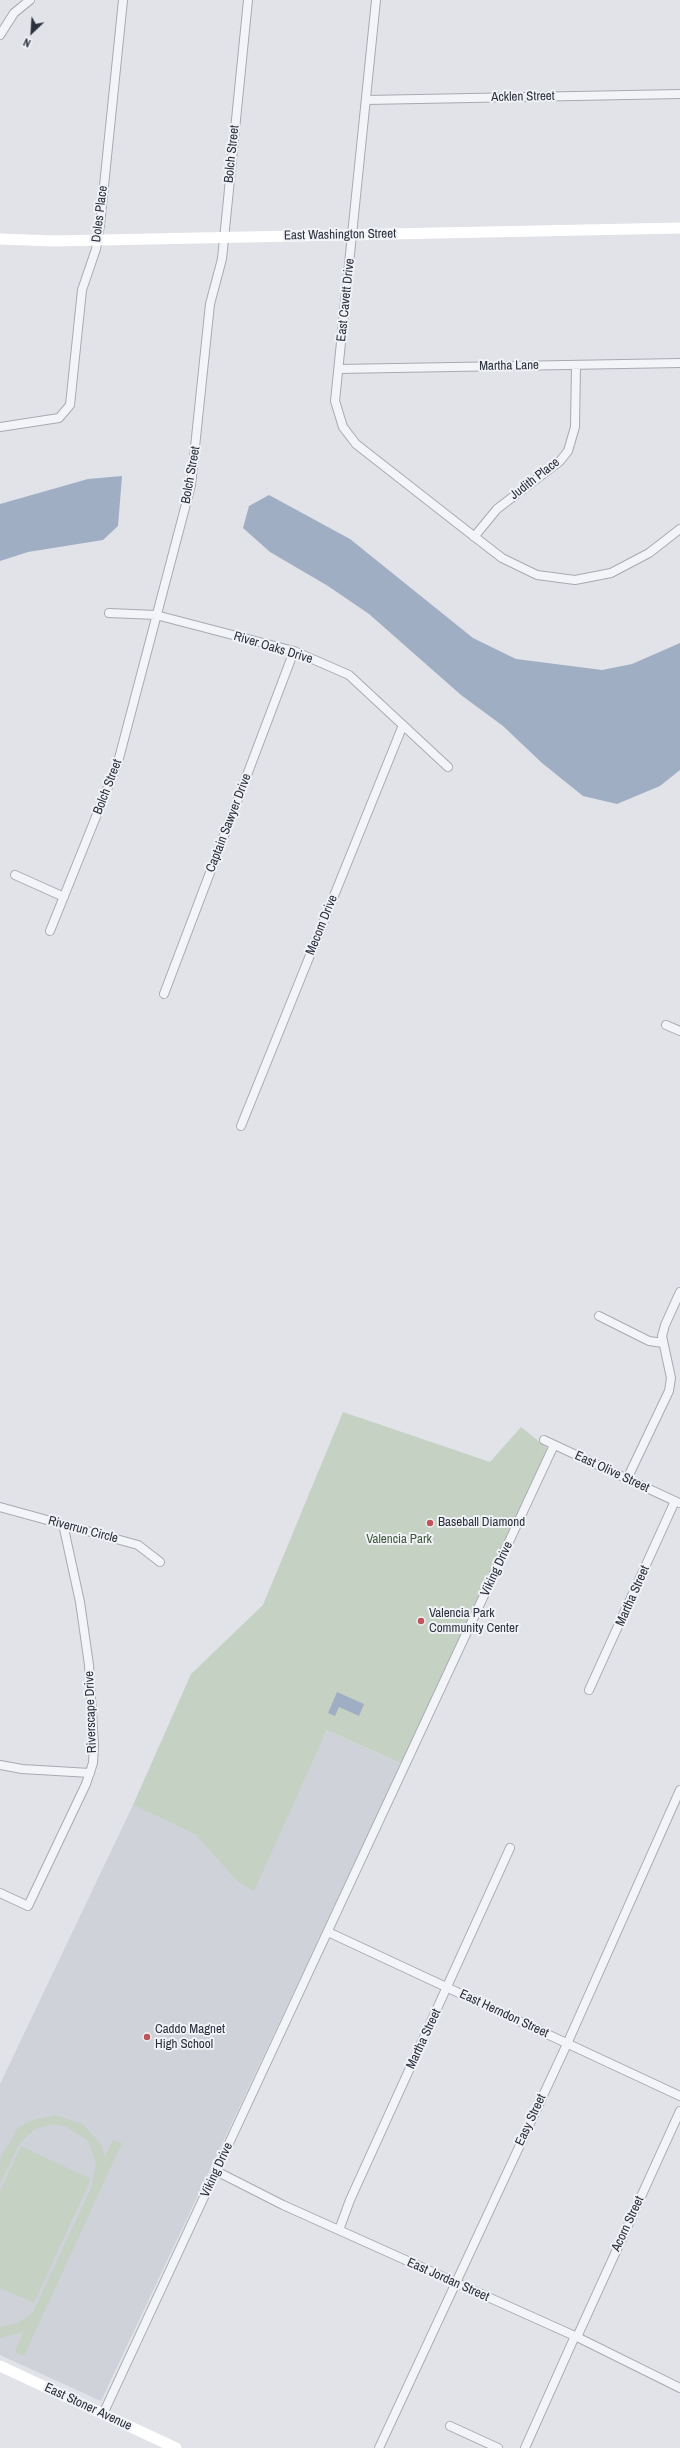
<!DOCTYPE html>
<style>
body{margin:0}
#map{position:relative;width:680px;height:2448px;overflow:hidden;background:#e1e3e8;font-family:"Archivo Narrow",sans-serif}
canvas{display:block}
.north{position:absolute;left:12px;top:12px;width:40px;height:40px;-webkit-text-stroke:3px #f1f2f6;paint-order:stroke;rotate:205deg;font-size:11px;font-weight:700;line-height:16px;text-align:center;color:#2b303e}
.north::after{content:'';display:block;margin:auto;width:14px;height:18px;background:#2b303e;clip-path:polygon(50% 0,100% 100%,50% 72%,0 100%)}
</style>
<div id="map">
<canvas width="680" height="2448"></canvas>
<div class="north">N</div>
</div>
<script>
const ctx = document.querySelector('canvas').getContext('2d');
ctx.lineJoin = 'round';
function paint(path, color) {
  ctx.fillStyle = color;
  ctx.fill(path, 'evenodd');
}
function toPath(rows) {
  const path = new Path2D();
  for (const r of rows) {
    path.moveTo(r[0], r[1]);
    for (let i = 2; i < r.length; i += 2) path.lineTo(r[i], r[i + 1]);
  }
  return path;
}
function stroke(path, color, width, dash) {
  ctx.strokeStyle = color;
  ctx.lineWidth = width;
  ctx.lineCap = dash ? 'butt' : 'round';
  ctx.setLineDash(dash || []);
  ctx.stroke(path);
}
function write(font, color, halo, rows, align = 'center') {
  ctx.font = font + ' "Archivo Narrow",sans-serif';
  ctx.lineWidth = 4;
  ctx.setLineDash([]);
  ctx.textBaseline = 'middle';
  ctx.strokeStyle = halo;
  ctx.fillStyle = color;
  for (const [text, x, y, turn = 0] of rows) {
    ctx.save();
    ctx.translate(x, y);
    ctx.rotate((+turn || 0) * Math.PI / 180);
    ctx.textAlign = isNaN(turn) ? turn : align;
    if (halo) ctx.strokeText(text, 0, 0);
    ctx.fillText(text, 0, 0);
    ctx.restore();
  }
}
paint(toPath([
 [327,1730,401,1764,101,2401,0,2355,0,2084,133,1805,196,1835,253,1890]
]), '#d0d2da');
paint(toPath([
 [343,1412,490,1462,521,1427,551,1451,406,1766,327,1730,254,1891,238,1882,196,1835,133,1805,191,1674,263,1605],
 [55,2115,83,2124,102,2146,105,2157,113,2140,122,2143,24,2356,15,2352,23,2332,0,2338,0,2327,18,2323,33,2312,91,2188,96,2163,88,2141,67,2127,53,2124,35,2129,20,2143,0,2184,0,2159,17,2129,29,2121],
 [21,2146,91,2179,34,2303,0,2288,0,2191]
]), '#c5d1c3');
paint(toPath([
 [122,476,118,526,103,540,28,552,0,561,0,504,88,479],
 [269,495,350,539,473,638,516,659,602,670,632,664,680,643,680,770,660,786,617,804,583,796,542,763,503,726,461,695,369,614,328,586,270,552,243,528,249,506],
 [337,1692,364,1704,359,1716,339,1707,335,1716,328,1713]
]), '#a0aec4');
const street = toPath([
 [376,0,335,401,343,427,356,444,453,520,502,558,537,575,575,580,611,573,649,553,680,529],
 [0,35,14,13,30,0],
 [366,100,680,94],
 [339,369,680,363],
 [0,427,59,418,70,405,82,290,96,249,100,225,123,0],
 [474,537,497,509,560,461,568,451,575,427,576,365],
 [109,613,156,615,294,651,349,675,448,767],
 [15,875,64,897],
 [50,931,118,762,191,485,210,304,222,259,248,0],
 [164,994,294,651],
 [666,1025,680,1031],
 [241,1126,403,725],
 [599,1316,649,1341,663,1343],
 [544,1440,679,1503],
 [627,1479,669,1391,671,1378,662,1336,665,1325,680,1292],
 [0,1507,138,1545,160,1562],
 [589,1690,675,1501],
 [0,1765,22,1769,90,1773],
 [0,1893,28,1906,86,1784,93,1763,94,1745,89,1665,80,1602,63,1524],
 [328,1932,680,2096],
 [216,2171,283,2205,577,2337,680,2388],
 [339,2230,350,2200,510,1848],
 [577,2337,680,2111],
 [103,2414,554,1445],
 [450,2426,498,2448],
 [379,2448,567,2044,680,1790],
 [525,2448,575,2336]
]);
stroke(street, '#a7aab2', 10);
stroke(street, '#f3f4f7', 8);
stroke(toPath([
 [0,239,54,241,680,228],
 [0,2366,176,2448]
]), '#fff', 11);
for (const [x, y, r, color] of [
 [430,1523,4,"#bf545a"],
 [421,1621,4,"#bf545a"],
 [147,2037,4,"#bf545a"]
]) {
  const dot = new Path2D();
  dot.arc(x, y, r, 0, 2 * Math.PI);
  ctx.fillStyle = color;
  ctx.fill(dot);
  stroke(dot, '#f1f2f6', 1.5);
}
write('13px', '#2b303e', '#f1f2f6', [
 ["Acklen Street",523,97,-1],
 ["Bolch Street",232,154,-84],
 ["Doles Place",100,214,-83],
 ["East Washington Street",340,235,-1],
 ["East Cavett Drive",346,300,-84],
 ["Martha Lane",509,366,-1],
 ["Bolch Street",191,475,-80],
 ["Judith Place",535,479,-38],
 ["River Oaks Drive",273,648,17],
 ["Bolch Street",108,787,-69],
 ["Captain Sawyer Drive",229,823,-69],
 ["Mecom Drive",322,925,-68],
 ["East Olive Street",612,1472,25],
 ["Riverrun Circle",83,1530,15],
 ["Viking Drive",497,1569,-65],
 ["Martha Street",633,1596,-66],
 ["Riverscape Drive",91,1712,-92],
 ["East Herndon Street",504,2014,25],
 ["Martha Street",424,2039,-65],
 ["Easy Street",531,2120,-65],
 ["Viking Drive",217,2170,-65],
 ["Acorn Street",628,2224,-65],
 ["East Jordan Street",448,2280,24],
 ["East Stoner Avenue",88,2407,25]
]);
write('13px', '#2b303e', '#f1f2f6', [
 ["Baseball Diamond",438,1523],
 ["Valencia Park",429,1614],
 ["Community Center",429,1629],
 ["Caddo Magnet",155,2030],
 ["High School",155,2045]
], 'left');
write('13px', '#3d583a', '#f1f2f6', [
 ["Valencia Park",399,1540]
]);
</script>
